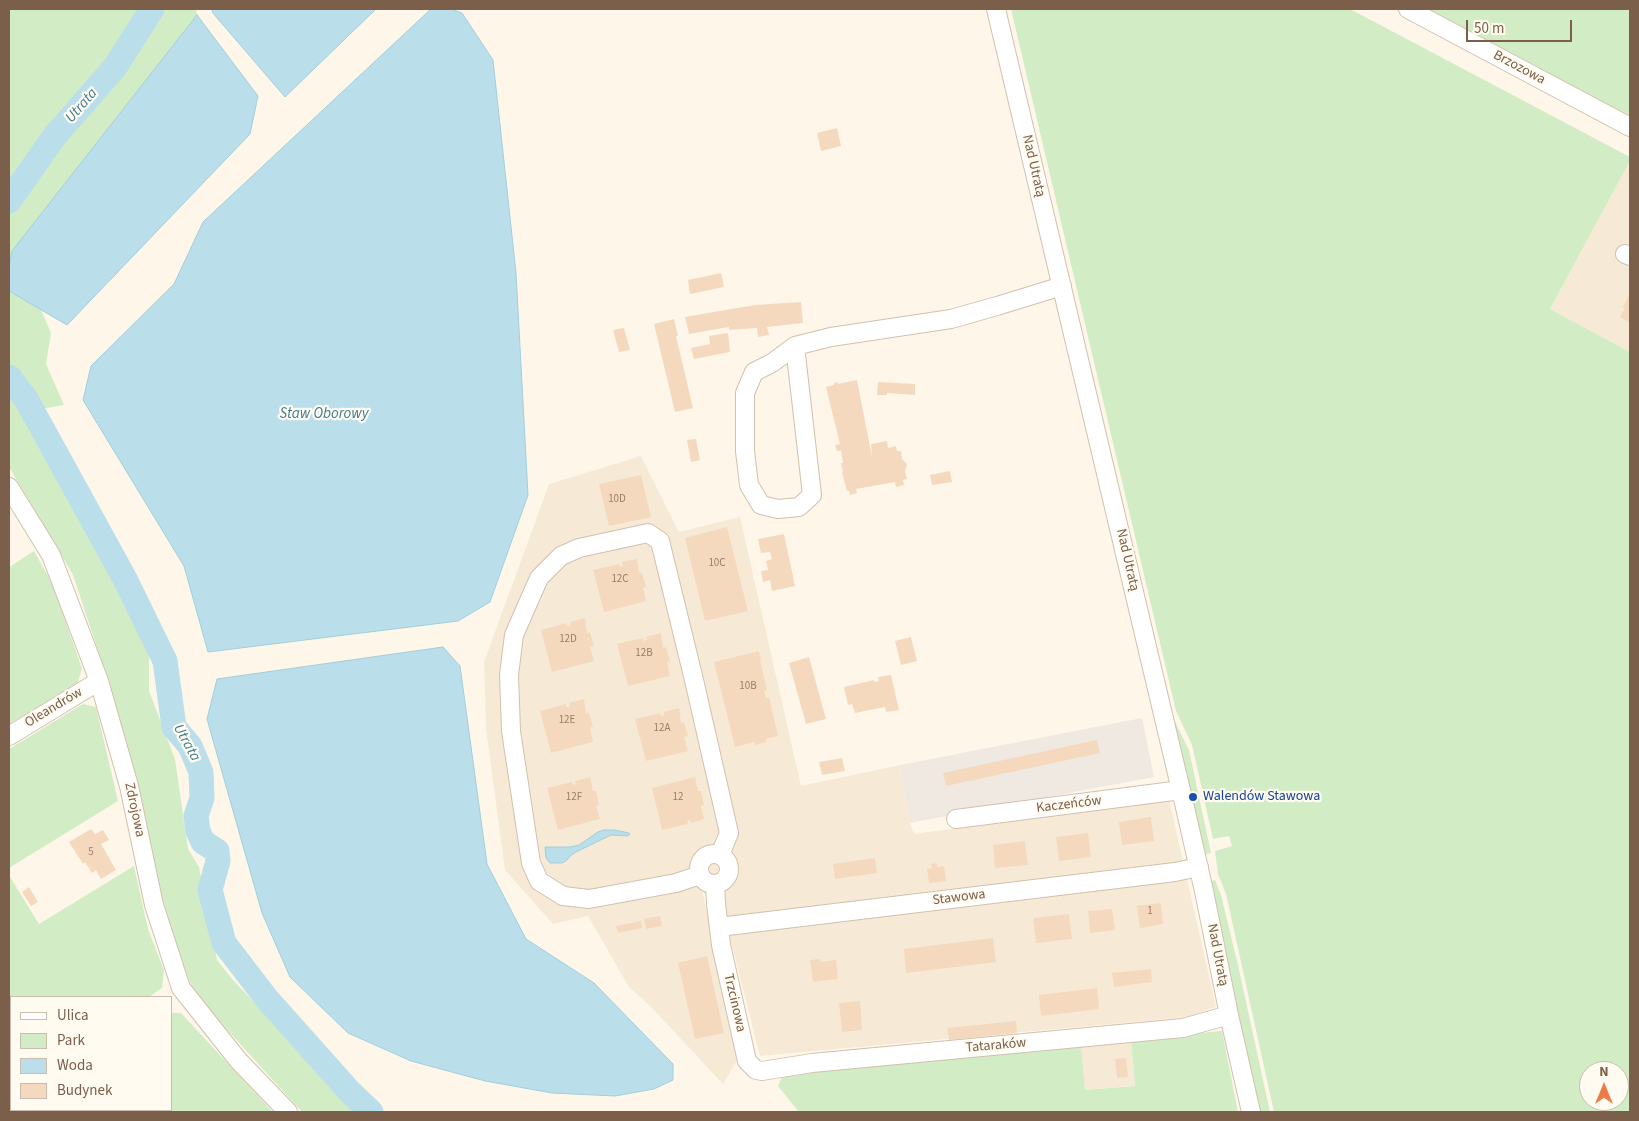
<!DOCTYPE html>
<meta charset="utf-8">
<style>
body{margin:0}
#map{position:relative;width:1639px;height:1121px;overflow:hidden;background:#fef7e9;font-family:"Source Sans 3",sans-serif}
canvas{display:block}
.frame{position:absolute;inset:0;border:10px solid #7b5f4a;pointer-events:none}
.legend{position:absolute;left:10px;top:996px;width:162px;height:115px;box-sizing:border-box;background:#fffbf1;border:1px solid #cabdae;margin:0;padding:6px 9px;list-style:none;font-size:15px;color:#7b5f4a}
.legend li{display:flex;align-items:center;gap:10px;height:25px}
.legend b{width:25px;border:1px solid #cabdae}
.north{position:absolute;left:1579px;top:1061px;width:50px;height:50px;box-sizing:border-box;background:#fffbf1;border:1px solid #cabdae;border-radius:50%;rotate:0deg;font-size:14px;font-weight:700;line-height:20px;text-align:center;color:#7b5f4a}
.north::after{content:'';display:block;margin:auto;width:18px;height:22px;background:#ef7a46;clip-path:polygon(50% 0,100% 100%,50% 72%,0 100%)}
.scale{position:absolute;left:1466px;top:20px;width:106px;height:22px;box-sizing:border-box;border:2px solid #7b5f4a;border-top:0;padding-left:6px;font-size:15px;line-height:18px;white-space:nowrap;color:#7b5f4a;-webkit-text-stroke:4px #fffbf1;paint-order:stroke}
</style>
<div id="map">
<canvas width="1639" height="1121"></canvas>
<div class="frame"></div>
<ul class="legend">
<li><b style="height:6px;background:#fff"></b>Ulica</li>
<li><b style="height:14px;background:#d2edc5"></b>Park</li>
<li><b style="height:14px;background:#bbdfea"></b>Woda</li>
<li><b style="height:14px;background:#f5d9be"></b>Budynek</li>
</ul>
<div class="north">N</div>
<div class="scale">50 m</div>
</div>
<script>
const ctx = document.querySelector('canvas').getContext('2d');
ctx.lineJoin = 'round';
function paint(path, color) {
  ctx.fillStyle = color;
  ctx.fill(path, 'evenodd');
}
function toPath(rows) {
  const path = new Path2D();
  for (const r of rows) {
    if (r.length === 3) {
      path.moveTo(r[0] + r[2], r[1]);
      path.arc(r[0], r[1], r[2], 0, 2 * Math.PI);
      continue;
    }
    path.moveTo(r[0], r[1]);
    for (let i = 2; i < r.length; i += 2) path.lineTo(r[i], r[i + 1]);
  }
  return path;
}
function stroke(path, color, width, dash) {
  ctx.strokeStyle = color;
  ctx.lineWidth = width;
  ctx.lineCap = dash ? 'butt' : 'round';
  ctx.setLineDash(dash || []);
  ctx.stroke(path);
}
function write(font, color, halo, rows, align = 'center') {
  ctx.font = font + ' "Source Sans 3",sans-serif';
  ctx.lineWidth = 4.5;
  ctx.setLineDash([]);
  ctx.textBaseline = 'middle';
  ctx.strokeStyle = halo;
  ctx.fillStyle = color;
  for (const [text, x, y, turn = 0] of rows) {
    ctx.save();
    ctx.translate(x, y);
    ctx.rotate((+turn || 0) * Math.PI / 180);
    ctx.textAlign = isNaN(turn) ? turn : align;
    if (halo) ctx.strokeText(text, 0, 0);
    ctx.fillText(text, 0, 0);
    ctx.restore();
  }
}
paint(toPath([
 [1630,161,1630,352,1550,309],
 [641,456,679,532,740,517,801,786,900,765,910,823,914,834,1169,799,1216,1007,1187,1017,760,1056,732,946,702,889,738,1060,723,1084,652,1008,629,987,588,916,553,924,505,870,486,729,484,662,549,484],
 [1131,1039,1135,1086,1085,1090,1081,1044]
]), '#f6ead6');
paint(toPath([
 [1142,718,1154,777,910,823,900,765]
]), '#efe9e2');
paint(toPath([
 [9,9,196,9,197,15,12,251,9,268],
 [1011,9,1350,9,1630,157,1630,161,1550,309,1630,352,1630,1112,1274,1112,1226,894,1218,874,1215,851,1232,846,1229,836,1213,839,1192,745,1176,711],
 [1589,1071,1619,1071,1619,1101,1589,1101],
 [1420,9,1630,9,1630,126],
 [9,291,41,310,51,333,46,364,64,405,24,412,43,449,59,467,69,496,92,529,149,650,149,691,175,759,188,849,199,867,217,960,233,980,357,1111,356,1112,302,1112,199,999,189,980,168,920,114,699,73,575,9,467],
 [1092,375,1170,708,1177,726,1189,750,1211,853,1202,855,1201,839,1193,804,1196,803,1193,793,1188,794,1090,376],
 [34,551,53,585,82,669,77,684,9,724,9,567],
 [83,704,96,707,118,801,9,868,9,749],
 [134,866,148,929,164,970,162,988,149,997,11,997,11,1100,9,1099,9,875,39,924],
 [1215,880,1221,895,1238,965,1270,1112,1259,1112,1208,882],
 [171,1013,181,1013,273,1112,31,1112,34,1110,171,1110],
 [1222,1031,1238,1112,799,1112,778,1086,783,1074,1081,1044,1085,1090,1135,1086,1131,1039]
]), '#d2edc5');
const water = toPath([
 [213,9,376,9,285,97,212,12,213,9],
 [431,9,451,9,462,13,493,60,516,273,528,495,490,602,458,621,208,652,184,566,83,400,91,366,174,284,203,222,431,9],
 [197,15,258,96,250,134,67,325,9,291,9,268,12,251,197,15],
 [443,647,460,666,487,864,526,939,594,983,673,1064,673,1080,654,1089,615,1096,552,1093,485,1081,411,1061,348,1033,290,977,262,913,207,719,217,679,443,647],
 [604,830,615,830,629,833,630,834,628,836,611,835,576,852,570,856,567,860,562,863,550,863,546,858,545,847,570,847,579,845,598,832,604,830]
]);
paint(water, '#bbdfea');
stroke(water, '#a0cedc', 1);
stroke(toPath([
 [9,193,12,194]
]), '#a0cedc', 4.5);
stroke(toPath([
 [9,201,54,137,115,67,152,9],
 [9,377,26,399,125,579,165,661,174,727,190,746,201,772,202,798,196,816,198,831,203,842,217,851,218,861,210,890,224,943,267,999,350,1092,371,1112]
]), '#bbdfea', 25);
paint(toPath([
 [837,128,841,146,821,151,817,133],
 [721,273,724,287,690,294,688,280],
 [1630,293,1630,323,1620,317,1625,308,1623,307],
 [801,302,803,323,767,327,769,335,758,337,757,328,729,330,729,327,689,334,685,317,755,305],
 [674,319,678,336,676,336,693,408,675,412,654,324],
 [624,328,630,350,619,352,613,330],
 [728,333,730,352,694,359,691,348,710,344,709,336],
 [857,380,872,457,871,444,887,441,888,448,896,446,897,451,901,451,902,459,907,464,905,471,907,479,903,480,904,485,896,487,895,482,856,489,857,493,850,495,849,491,847,491,842,472,843,472,841,463,843,463,841,450,837,451,835,445,840,444,826,387,834,385,834,383,838,382,838,384],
 [878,382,915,384,915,395,887,393,887,395,877,395],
 [696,439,700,460,691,462,687,440],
 [950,471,952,482,932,485,930,475],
 [641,475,651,517,609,526,599,484],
 [727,527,748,611,705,621,685,538],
 [784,534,795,586,772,591,770,580,763,582,761,571,768,570,766,561,772,559,770,552,761,553,758,539],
 [637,559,639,573,642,573,646,587,643,588,646,601,604,612,593,570,619,564,620,567,623,566,622,562],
 [585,618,587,633,590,632,594,646,590,647,594,661,552,672,541,630,566,623,567,626,570,626,570,622],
 [661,633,663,648,666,647,670,661,667,662,670,676,628,686,617,644,643,638,644,641,647,640,646,637],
 [911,637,917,661,901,665,895,641],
 [759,651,761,661,760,661,767,690,764,691,766,698,769,697,778,736,766,739,766,742,755,745,754,742,735,747,714,662],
 [809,657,826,719,806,724,789,663],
 [891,675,899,710,886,712,885,707,855,713,852,704,848,705,844,687,874,680,874,682,879,681,878,677],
 [584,699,586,714,589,713,593,727,590,728,593,742,551,753,540,711,566,704,566,707,570,707,569,703],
 [679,708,681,723,684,722,688,736,684,737,688,751,646,761,635,719,660,713,661,716,664,715,664,712],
 [1097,740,1100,753,946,786,943,773],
 [842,758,845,771,822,775,819,762],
 [590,777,593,791,596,791,599,805,596,806,600,819,558,830,547,788,572,782,573,785,576,784,575,781],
 [695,777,698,791,701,791,704,805,701,806,704,819,691,823,690,820,687,821,688,824,662,830,652,788],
 [1151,817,1154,841,1122,845,1119,822],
 [91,829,95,834,103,830,109,840,101,844,116,870,101,879,96,870,92,873,85,862,83,864,69,842],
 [1088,833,1091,857,1059,861,1056,837],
 [1025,841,1028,865,995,868,993,845],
 [875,858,877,873,835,879,833,864],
 [937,863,937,867,944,866,946,881,929,883,927,869,932,868,931,864],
 [29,887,38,902,31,906,22,892],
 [1161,903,1163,924,1140,928,1137,906],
 [1112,909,1115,930,1090,933,1088,911],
 [1069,914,1072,939,1036,943,1033,918],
 [660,916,662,926,646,929,644,919],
 [641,921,642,928,618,933,616,926],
 [993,938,996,962,906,973,904,949],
 [707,956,724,1033,695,1039,678,963],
 [820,959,821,962,836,960,838,979,813,982,810,960],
 [1151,969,1152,982,1114,987,1112,973],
 [1097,988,1099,1009,1041,1016,1039,995],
 [860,1001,862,1030,842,1032,839,1003],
 [1016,1021,1017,1033,949,1040,947,1028],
 [1126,1058,1128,1077,1117,1078,1115,1059]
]), '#f5d9be');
const minor = toPath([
 [996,9,1184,803,1204,891,1229,1015,1251,1112],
 [1408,9,1630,127],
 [1625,254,1630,256],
 [795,346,812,495,799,507,778,509,761,505,749,485,745,451,745,393,754,372,772,363,795,346,831,337,951,319,997,306,1062,286],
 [9,487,51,555,99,681,129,786,154,905,181,988,238,1060,288,1112],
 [9,736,99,681],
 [956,819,1181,790],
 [714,869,15],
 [700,875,676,883,589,899,563,896,539,881,531,863,511,731,509,675,514,635,539,578,561,556,579,548,648,533,660,541,694,680,729,833,720,855],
 [715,884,716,904,721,945,747,1061,756,1070,762,1071,812,1063,1183,1028,1229,1015],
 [719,927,1175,872,1199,867],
 [13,1112,16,1110]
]);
stroke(minor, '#d2c0ad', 20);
stroke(minor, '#fff', 18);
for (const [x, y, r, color] of [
 [1193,797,5,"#1a4fb4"]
]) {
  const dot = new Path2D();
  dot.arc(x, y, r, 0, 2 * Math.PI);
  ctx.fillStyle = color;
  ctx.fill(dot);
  stroke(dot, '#fffbf1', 2);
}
write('11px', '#9a7e67', null, [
 ["10D",617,500],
 ["10C",717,564],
 ["12C",620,580],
 ["12D",568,640],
 ["12B",644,654],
 ["10B",748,687],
 ["12E",567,721],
 ["12A",662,729],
 ["12F",574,798],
 ["12",678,798],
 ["5",91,853],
 ["1",1150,912]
]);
write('14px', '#7b5f4a', '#fffbf1', [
 ["Brzozowa",1519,68,28],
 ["Nad Utratą",1033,166,77],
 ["Nad Utratą",1127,560,77],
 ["Oleandrów",54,708,-31],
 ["Kaczeńców",1069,805,-7],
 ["Zdrojowa",134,810,78],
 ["Stawowa",959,898,-7],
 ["Nad Utratą",1217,955,79],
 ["Trzcinowa",734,1003,77],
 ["Tataraków",996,1046,-5]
]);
write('14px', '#164399', '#fffbf1', [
 ["Walendów Stawowa",1203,797]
], 'left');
write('italic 15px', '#417c90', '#fffbf1', [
 ["Utrata",82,106,-49],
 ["Staw Oborowy",324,415],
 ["Utrata",186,743,61]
]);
</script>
